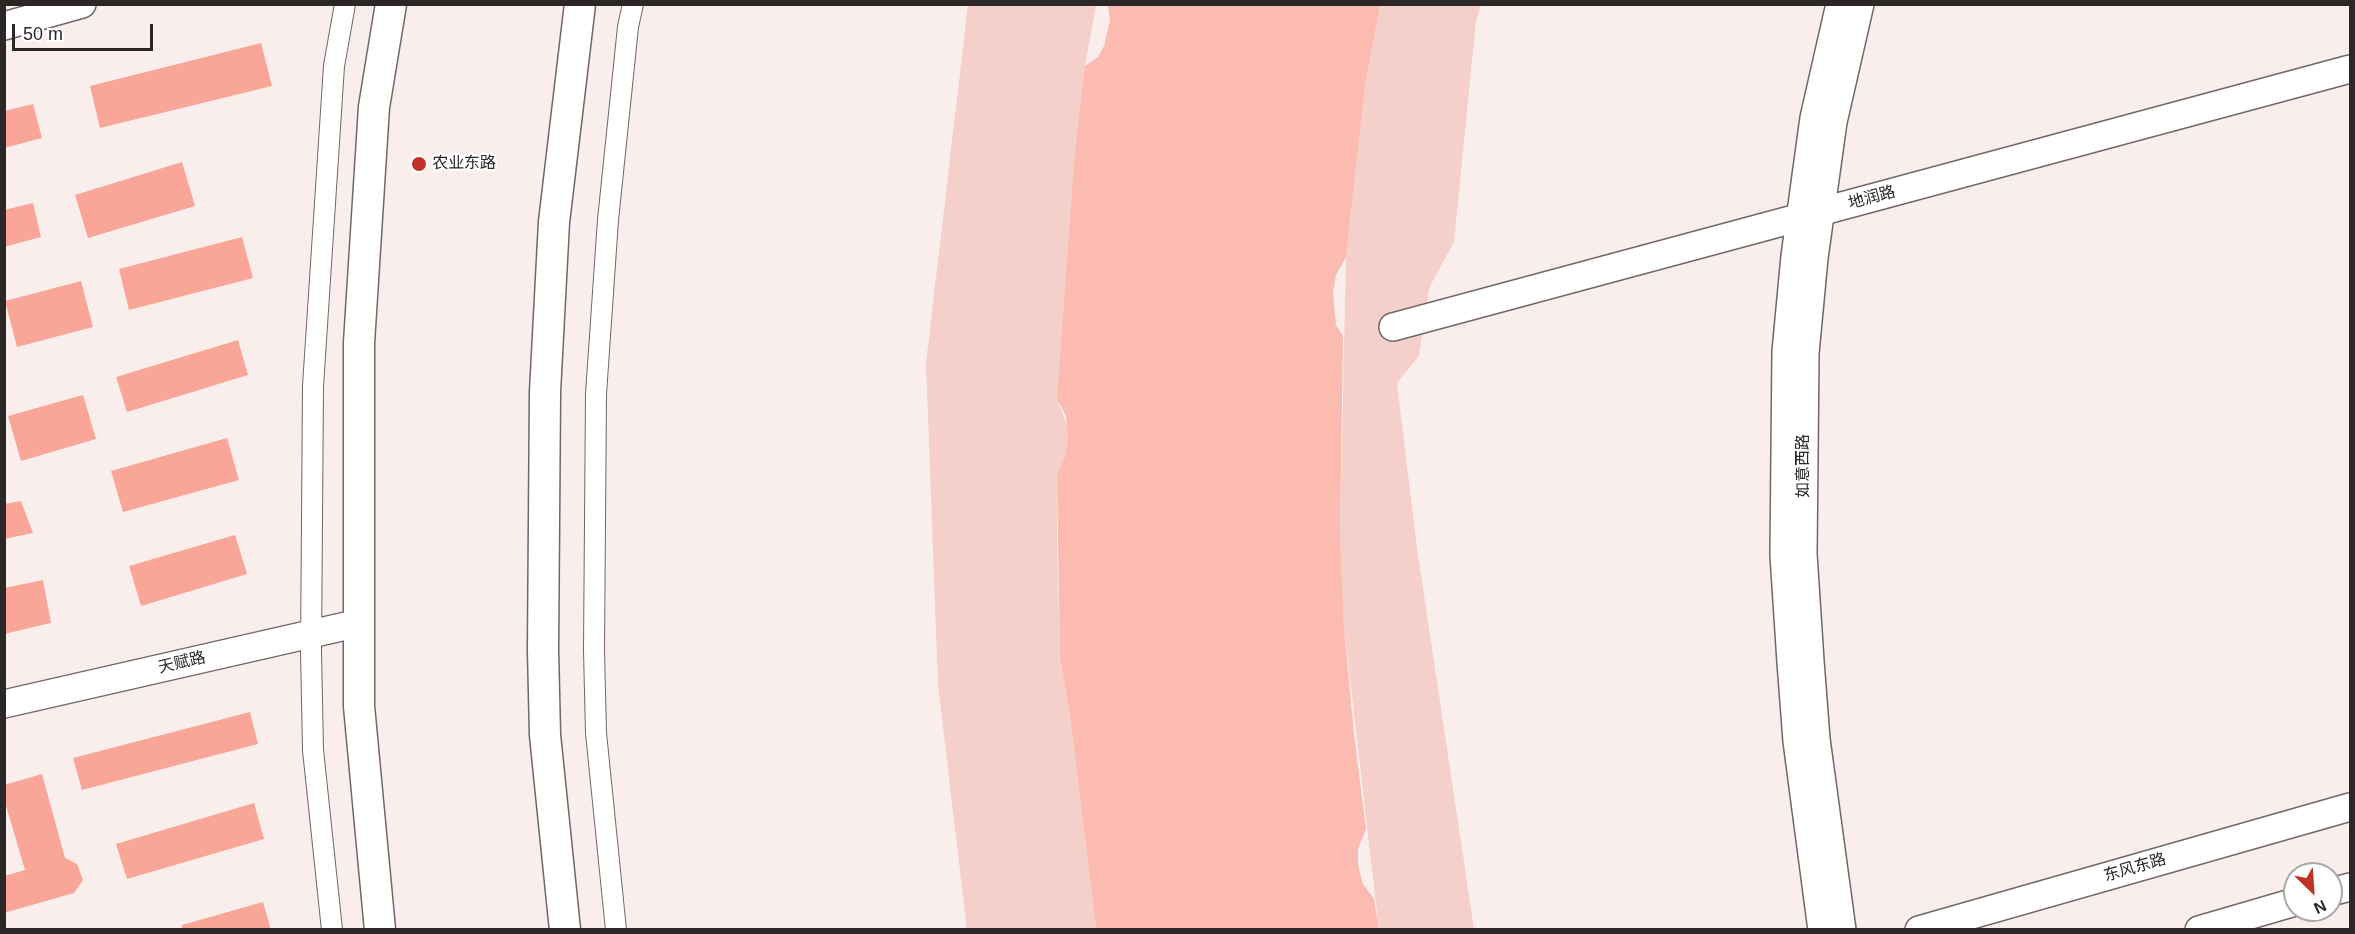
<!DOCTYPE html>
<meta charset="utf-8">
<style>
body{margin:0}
#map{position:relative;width:2355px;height:934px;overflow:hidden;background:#faeeec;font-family:Helvetica,sans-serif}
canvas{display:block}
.frame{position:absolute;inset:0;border:6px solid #2b2726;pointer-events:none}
.north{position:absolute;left:2283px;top:862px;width:60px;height:60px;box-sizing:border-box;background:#fff;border:2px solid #aaa9a8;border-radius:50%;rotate:155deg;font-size:16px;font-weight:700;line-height:24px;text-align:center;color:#2b2726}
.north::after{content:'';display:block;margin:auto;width:21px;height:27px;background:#bf3225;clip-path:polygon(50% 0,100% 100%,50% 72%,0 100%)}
.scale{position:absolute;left:12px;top:24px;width:141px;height:27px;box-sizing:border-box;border:3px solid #2b2726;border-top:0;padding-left:8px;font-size:18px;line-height:21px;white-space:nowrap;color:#2b2726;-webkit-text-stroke:4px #fff;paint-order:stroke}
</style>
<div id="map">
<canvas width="2355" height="934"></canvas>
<div class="frame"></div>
<div class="north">N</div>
<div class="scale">50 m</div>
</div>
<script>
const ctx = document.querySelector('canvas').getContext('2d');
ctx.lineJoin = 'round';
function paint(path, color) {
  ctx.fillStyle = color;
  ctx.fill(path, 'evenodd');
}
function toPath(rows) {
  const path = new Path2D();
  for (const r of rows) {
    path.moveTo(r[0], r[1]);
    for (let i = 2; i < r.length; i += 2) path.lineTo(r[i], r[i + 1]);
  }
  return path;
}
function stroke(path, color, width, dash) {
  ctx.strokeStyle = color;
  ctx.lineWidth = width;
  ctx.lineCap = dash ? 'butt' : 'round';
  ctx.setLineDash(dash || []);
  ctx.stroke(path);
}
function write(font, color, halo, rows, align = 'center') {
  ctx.font = font + ' Helvetica,"Noto Sans SC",sans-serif';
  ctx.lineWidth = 4.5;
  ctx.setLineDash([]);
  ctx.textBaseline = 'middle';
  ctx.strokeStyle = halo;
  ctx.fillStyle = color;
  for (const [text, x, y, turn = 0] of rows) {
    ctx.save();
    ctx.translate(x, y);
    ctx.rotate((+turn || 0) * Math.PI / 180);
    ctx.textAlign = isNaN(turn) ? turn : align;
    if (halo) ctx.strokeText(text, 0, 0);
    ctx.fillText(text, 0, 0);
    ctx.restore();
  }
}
paint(toPath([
 [968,5,1096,5,1085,66,1059,404,1068,427,1068,438,1065,457,1057,474,1057,542,1060,658,1070,716,1096,929,967,930,938,685,926,363],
 [1380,5,1481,5,1476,21,1454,242,1429,288,1419,356,1397,383,1417,548,1474,929,1379,930,1344,627,1340,533,1346,257,1365,87]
]), '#f5d0ca');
paint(toPath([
 [1108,5,1380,5,1365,87,1346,257,1336,275,1333,293,1336,325,1343,336,1340,533,1344,627,1354,734,1366,829,1358,849,1358,865,1363,884,1374,899,1379,929,1096,929,1070,716,1060,658,1057,474,1065,457,1068,438,1066,416,1057,399,1075,152,1085,66,1098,57,1104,46,1110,20]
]), '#fbbbb0');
paint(toPath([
 [261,43,272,86,100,128,90,86],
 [33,104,42,138,4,148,4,111],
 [182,162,195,206,88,238,75,195],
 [33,203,41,237,4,247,4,210],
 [242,237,253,278,129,310,119,269],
 [81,281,93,327,17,347,5,301],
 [238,340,248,375,127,412,116,377],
 [83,395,96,439,21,461,8,416],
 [227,438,239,480,123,512,111,471],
 [21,501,33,533,4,539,4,504],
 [235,535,247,574,141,606,129,566],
 [43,580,51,623,4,634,4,588],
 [250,712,258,744,82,790,73,758],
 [42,774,65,858,77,864,83,880,74,893,4,913,4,876,25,870,4,799,4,785],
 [254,803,264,839,127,879,116,844],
 [263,902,271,930,182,930,182,925]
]), '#f9a698');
const street = toPath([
 [332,930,313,750,311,651,313,386,334,66,345,4],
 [616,930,596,733,594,650,596,394,608,220,628,27,633,4]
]);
const secondary = toPath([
 [4,26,82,4],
 [1393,327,2350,69],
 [4,704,359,623],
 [2331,892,2350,887],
 [1822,930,1797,741,1791,662,1784,555,1786,352,1795,256,1814,118,1840,4],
 [1842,930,1816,739,1810,661,1803,554,1805,353,1814,258,1833,122,1860,4],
 [1919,930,2350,807],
 [2199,930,2295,902]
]);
const primary = toPath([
 [380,930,359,706,359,343,374,107,391,4],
 [565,930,545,735,543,650,545,392,554,222,580,4]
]);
stroke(street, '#716765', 22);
stroke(secondary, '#716765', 30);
stroke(primary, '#716765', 33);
stroke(street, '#fff', 20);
stroke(secondary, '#fff', 27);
stroke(primary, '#fff', 30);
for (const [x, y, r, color] of [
 [419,164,8,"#bf3225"]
]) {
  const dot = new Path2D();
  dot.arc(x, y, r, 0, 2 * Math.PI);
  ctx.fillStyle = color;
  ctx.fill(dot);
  stroke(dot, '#fff', 2);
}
write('16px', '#2b2726', '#fff', [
 ["农业东路",432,164]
], 'left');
write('16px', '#2b2726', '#fff', [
 ["地润路",1872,198,-15],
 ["如意西路",1804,466,-90],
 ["天赋路",182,663,-13],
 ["东风东路",2135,868,-16]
]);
</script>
